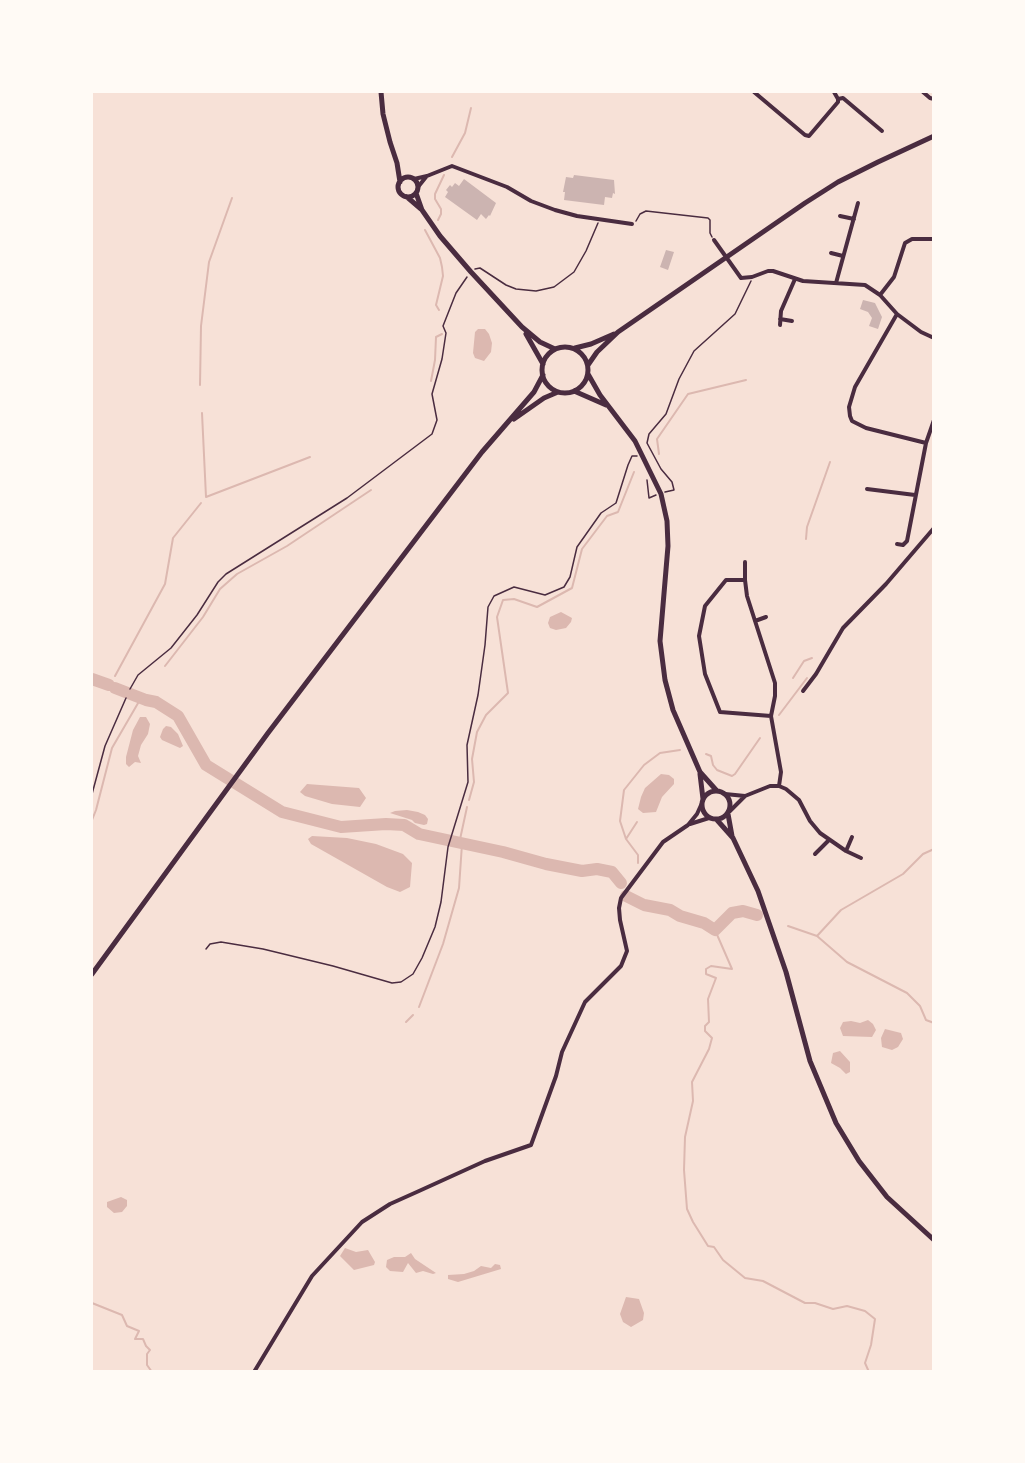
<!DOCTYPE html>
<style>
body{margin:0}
#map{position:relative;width:1025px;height:1463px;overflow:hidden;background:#f7e1d7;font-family:"Open Sans",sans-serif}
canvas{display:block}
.frame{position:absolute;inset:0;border:93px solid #fffaf5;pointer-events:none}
</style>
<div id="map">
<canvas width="1025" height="1463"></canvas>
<div class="frame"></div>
</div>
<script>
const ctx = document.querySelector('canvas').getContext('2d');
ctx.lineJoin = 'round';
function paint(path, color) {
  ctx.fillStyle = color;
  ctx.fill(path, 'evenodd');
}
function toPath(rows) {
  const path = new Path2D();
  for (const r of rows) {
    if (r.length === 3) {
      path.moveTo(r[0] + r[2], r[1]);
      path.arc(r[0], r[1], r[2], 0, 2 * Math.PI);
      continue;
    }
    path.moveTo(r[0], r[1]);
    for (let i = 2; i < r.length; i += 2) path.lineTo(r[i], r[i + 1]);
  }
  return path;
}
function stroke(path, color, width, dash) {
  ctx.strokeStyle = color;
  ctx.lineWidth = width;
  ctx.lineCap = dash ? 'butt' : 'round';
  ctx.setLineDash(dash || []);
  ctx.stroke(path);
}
paint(toPath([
 [478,329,485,329,489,334,492,343,491,352,484,361,475,358,473,353,475,332],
 [561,612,572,618,571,622,566,628,556,630,550,628,548,623,550,617],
 [140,717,146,717,150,724,148,734,141,745,138,756,141,763,135,762,129,767,126,764,126,757,133,730],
 [166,726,171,727,178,734,183,746,180,748,162,740,160,737,163,729],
 [661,774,669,775,674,779,674,784,662,797,656,812,643,813,638,809,641,797,645,788],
 [307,784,359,788,366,798,360,807,332,804,305,796,300,792],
 [407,810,418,812,425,815,428,819,427,824,424,825,415,823,412,820,390,813,395,811],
 [312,836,347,838,376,844,403,854,412,863,410,887,400,892,387,887,311,844,308,839],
 [868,1020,873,1024,876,1030,872,1037,843,1036,840,1028,843,1022,851,1021,860,1023],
 [885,1029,901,1033,903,1039,898,1047,892,1050,882,1047,881,1038],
 [840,1051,850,1062,850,1072,846,1074,840,1068,831,1063,833,1053],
 [121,1197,127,1200,127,1206,122,1212,114,1213,107,1207,107,1202],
 [345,1248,356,1252,368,1250,375,1262,374,1265,354,1270,340,1256],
 [411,1253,415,1259,436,1273,433,1274,423,1271,416,1273,408,1263,403,1272,390,1271,386,1267,387,1260,394,1257,405,1257],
 [495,1264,500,1265,501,1269,458,1282,448,1279,448,1275,464,1274,474,1271,481,1266,491,1268],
 [626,1297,639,1299,644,1313,643,1320,631,1327,623,1322,620,1314]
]), '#dcb8b0');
stroke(toPath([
 [452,157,465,133,471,108],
 [438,220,441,214,441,209,435,199,435,194,444,175],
 [425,230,440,258,442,267,443,276,436,305,439,310],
 [431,381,435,360,436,337,442,334],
 [200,385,201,326,209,262,232,198],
 [202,413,206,497,310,457],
 [659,454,657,439,688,394,746,380],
 [806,539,807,527,830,462],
 [165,666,203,617,220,589,237,574,287,546,371,490],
 [115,676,165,584,173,538,201,503],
 [793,678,804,661,812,658],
 [779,715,807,678],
 [706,754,711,756,713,765,717,770,732,776,735,774,760,738],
 [469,800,474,782,472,759,477,732,486,715,508,693,497,617,503,600,514,599,537,607,572,588,582,549,607,516,618,512,634,472],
 [92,820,96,810,112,748,141,698],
 [626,839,637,822],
 [459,844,467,807],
 [638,863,638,855,626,839,620,821,624,790,644,765,660,753,680,750],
 [788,926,817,936,847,962,907,993,920,1006,926,1020,934,1023],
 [715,930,732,969,711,966,706,969,706,974,716,978,708,999,709,1022,705,1026,705,1031,712,1038,709,1049,692,1082,693,1101,685,1137,684,1170,687,1209,693,1222,708,1246,714,1247,723,1260,745,1278,763,1281,805,1303,815,1303,833,1309,847,1306,865,1311,875,1319,871,1345,865,1363,869,1372],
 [817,936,841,910,903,874,923,854,934,849],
 [419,1007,443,944,459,888,462,844],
 [406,1022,413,1015],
 [92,1303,122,1315,127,1326,139,1331,135,1339,143,1339,146,1346,150,1350,147,1354,147,1365,152,1372]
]), '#dcb8b0', 2);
stroke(toPath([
 [92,679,109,685],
 [115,688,146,700,156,702,178,716,206,765,282,812,341,827,386,824,404,825,419,834,503,852,546,864,582,871,597,869,612,872,621,883],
 [626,896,644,905,670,910,680,916,704,923,715,930,732,913,743,911,757,915]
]), '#dcb8b0', 12);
paint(toPath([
 [574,175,614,180,615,194,613,193,612,198,605,197,604,205,564,200,565,192,563,192,566,177,573,178],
 [464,179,496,203,490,216,489,215,486,219,481,214,477,220,445,197,448,192,446,190,450,185,452,187,455,183,459,186],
 [666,250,674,252,668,270,660,267],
 [863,300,875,303,882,317,878,329,869,326,872,318,868,312,860,309]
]), '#ccb4b1');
stroke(toPath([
 [636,221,640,214,646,211,708,218,710,220,710,233,712,237],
 [475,269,480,268,506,285,516,289,536,291,554,287,574,272,586,251,598,223],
 [647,480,649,498,656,495],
 [665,492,674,490,672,482,661,469,647,443,649,434,666,414,679,379,694,351,735,314,751,281],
 [130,689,138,675,171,648,197,615,218,582,226,574,347,498,432,434,437,420,432,394,442,359,446,333,443,326,456,293,467,277],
 [92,794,105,746,126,698],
 [206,949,210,944,221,942,263,949,333,966,392,983,401,982,413,974,422,958,435,927,441,902,448,847,468,782,467,745,478,695,485,645,488,607,494,596,514,587,545,595,564,587,570,577,577,547,601,513,616,503,628,465,632,456,637,456]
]), '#4a2c40', 1.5);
stroke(toPath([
 [754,92,805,135,809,136,838,102,838,99],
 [834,92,838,99],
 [923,92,930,98,934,99],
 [838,99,843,98,882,131],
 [414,179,427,176,452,166,507,187,531,201,555,210,577,216,632,224],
 [418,187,426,177],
 [840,216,854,219],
 [714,240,741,278,752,277,768,271,773,271,803,281,865,285,880,295,897,314,921,332,934,338],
 [831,253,843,256],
 [836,283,858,203],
 [880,295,894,277,905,243,912,239,934,239],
 [897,314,855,387,849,407,850,416,852,421,866,428,926,443],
 [780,319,792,321],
 [780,325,781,311,795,279],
 [867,489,915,495],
 [897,544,903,545,907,541,926,443,934,420],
 [745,562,745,580,747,596,775,683,775,696,771,716,781,772,779,786],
 [745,580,726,580,705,606,699,636,705,674,720,712,771,716],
 [755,621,766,617],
 [803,691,816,674,843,628,886,584,934,528],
 [725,794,745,796,770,786,779,786,786,789,799,800,810,821,820,833,846,851,861,858],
 [730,811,745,796],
 [690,824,709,818],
 [846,851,852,837],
 [815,854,829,840],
 [254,1372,312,1276,362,1222,390,1204,419,1191,485,1161,531,1145,556,1076,562,1052,585,1002,621,966,627,951,620,920,619,908,621,898,663,842,688,825,697,814,702,803]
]), '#4a2c40', 4);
stroke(toPath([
 [381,92,383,114,390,142,397,163,400,182],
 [408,187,10],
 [416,193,422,210,440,236,471,272,522,327,540,342,555,349],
 [407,197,421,209],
 [526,334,543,364],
 [565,370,23],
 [575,348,591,344,614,334],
 [588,365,597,352,618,332,805,203,838,182,878,162,934,136],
 [588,374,600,395,635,441,661,494,667,521,668,546,660,641,665,680,673,710,700,772,717,791],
 [574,391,606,405],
 [514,419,544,398,558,392],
 [700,774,703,799],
 [716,805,14],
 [728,814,732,836],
 [717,820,733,838,758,891,786,972,810,1061,836,1123,859,1161,887,1197,934,1240],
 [92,974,268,733,482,452,534,392,543,375]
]), '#4a2c40', 5);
</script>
